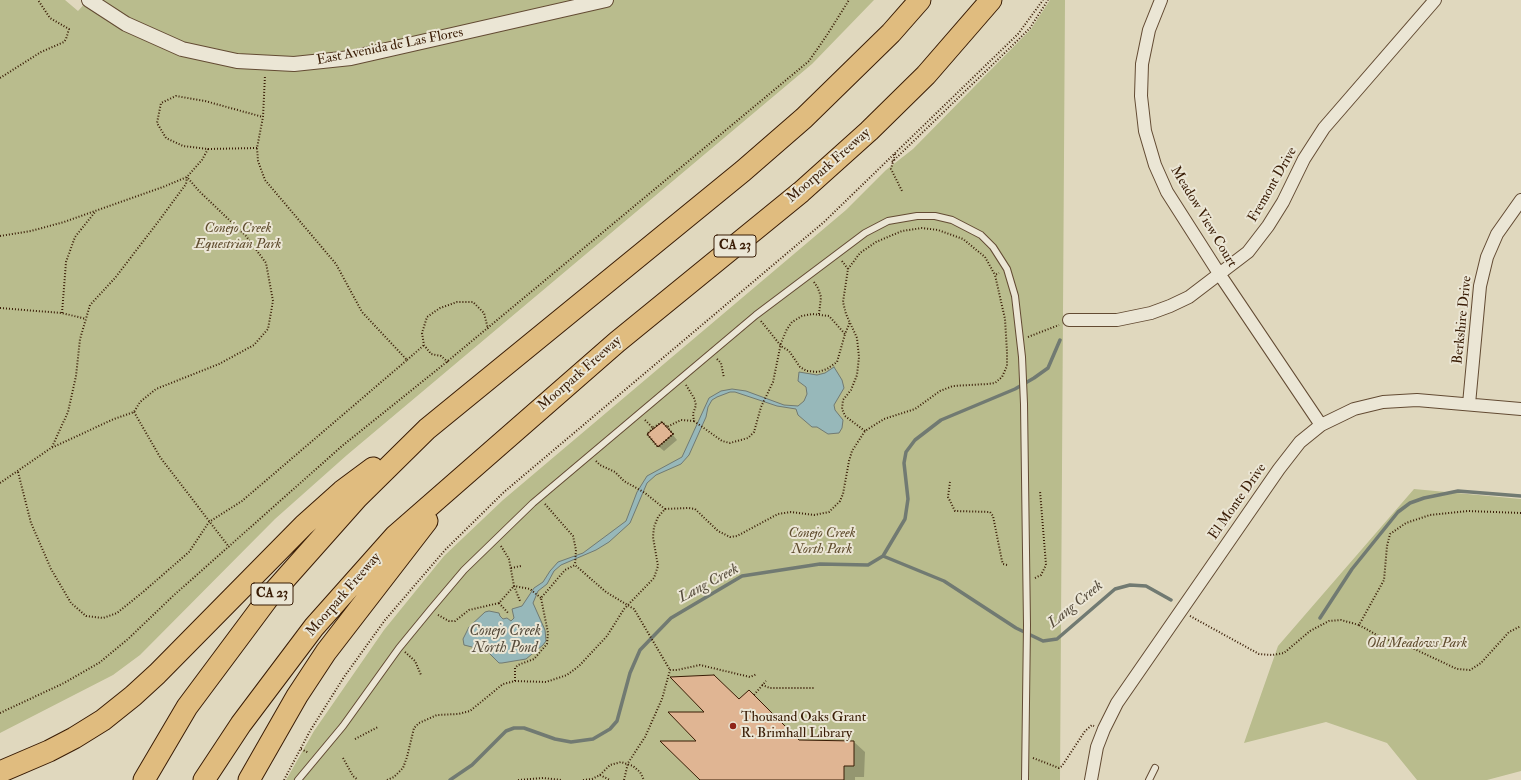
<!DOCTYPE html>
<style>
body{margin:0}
canvas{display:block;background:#e0d8be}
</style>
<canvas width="1521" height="780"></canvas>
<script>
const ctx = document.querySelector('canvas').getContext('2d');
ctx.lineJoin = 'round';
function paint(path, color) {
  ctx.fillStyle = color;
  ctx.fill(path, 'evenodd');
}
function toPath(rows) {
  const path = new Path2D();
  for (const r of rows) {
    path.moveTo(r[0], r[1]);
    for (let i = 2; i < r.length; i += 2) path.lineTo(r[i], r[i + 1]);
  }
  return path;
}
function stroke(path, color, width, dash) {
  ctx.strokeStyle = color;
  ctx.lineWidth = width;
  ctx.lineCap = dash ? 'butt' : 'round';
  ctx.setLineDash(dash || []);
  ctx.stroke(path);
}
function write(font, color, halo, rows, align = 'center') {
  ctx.font = font + ' "IM FELL Double Pica",serif';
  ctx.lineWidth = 4;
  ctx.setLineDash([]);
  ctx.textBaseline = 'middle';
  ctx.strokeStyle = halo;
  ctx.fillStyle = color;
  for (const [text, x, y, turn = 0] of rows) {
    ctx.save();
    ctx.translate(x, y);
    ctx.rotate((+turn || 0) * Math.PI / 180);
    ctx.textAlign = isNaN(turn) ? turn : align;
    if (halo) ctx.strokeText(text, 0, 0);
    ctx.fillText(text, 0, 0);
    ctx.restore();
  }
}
paint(toPath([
 [0,0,65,0,78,11,88,0,874,0,812,64,347,455,275,519,140,655,113,675,0,733],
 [1050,0,1065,0,1060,780,286,780,314,731,384,630,444,556,503,500,846,210,886,170,913,149,1031,29],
 [1414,489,1521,499,1521,771,1487,780,1417,780,1387,743,1326,722,1244,743,1278,646]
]), '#b9bc8d');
const water = toPath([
 [834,367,842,380,844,388,834,405,835,410,843,420,842,428,839,433,828,434,817,427,812,427,798,415,796,409,777,406,735,392,730,392,717,397,712,400,708,407,706,417,689,455,681,464,656,475,647,483,630,523,609,542,596,550,561,565,554,571,547,584,538,591,533,603,545,630,546,641,543,645,526,659,502,663,499,663,488,652,479,652,472,647,464,645,463,639,469,627,485,612,489,611,499,613,500,616,503,619,507,618,511,621,514,618,512,609,522,606,534,588,543,582,550,571,558,562,583,553,626,521,637,492,647,476,682,457,709,398,721,391,732,389,746,391,784,405,798,406,804,401,807,394,806,387,798,381,799,372,817,375,825,373,834,367]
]);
paint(water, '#97b8ba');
stroke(water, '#717a72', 1);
paint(toPath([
 [668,429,677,440,664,451,658,446],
 [739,700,798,741,854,742,865,752,864,777,855,777,855,780,701,780,698,742,707,713]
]), '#0003');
stroke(toPath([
 [883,556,905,519,908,499,904,463,906,452,915,440,941,420,1015,389,1034,378,1048,368,1060,340],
 [1320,618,1352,569,1398,512,1410,503,1424,498,1458,491,1521,496],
 [450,780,472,765,506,731,514,728,524,728,555,739,571,742,593,739,610,729,617,721,630,673,640,650,671,618,742,576,820,564,868,565,883,556,944,581,1016,628,1043,641,1057,639,1115,589,1130,585,1146,586,1171,600]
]), '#717a72', 3.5);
const building = toPath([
 [662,422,673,434,658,447,647,434,662,422],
 [714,675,739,699,749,690,799,740,854,741,854,766,844,766,844,780,700,780,660,741,696,741,668,712,704,712,670,677,714,675]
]);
paint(building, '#e0b593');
stroke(building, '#391c05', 1);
const service = toPath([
 [298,780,343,726,399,648,431,609,464,570,533,503,756,315,865,233,888,221,917,216,935,216,952,220,981,235,993,247,1007,269,1015,296,1022,357,1024,404,1027,625,1025,780],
 [1149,780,1155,768]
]);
const minor = toPath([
 [1161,0,1149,30,1142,64,1141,96,1145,131,1155,165,1167,192,1220,275,1321,425],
 [1069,320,1117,320,1151,313,1170,306,1189,297,1248,252,1268,226,1283,202,1304,159,1324,128,1435,0],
 [1469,404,1480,286,1487,257,1497,234,1521,200],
 [1091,780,1097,747,1104,729,1117,703,1279,469,1300,442,1321,425,1354,409,1383,402,1417,400,1521,409]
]);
const tertiary = toPath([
 [89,0,126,24,182,49,237,61,294,64,351,58,606,0]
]);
const motorway = toPath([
 [0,772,49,751,74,738,103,720,133,696,157,674,304,525,342,491,373,468],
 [144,780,187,707,269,597,357,498,427,429,743,171,804,118,891,33,920,0],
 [204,780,241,724,314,627,395,536,617,342,801,192,869,131,926,75,991,0],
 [249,780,297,696,326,652,427,521]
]);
stroke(service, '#634b33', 8);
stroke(minor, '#634b33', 14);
stroke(tertiary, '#634b33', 16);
stroke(motorway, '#391c05', 23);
stroke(toPath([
 [0,78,41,52,64,42,66,39,69,29,50,18,38,0],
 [257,148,208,149,183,146,166,138,157,123,161,103,176,96,205,101,263,117],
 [895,154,891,169,902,191],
 [892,162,1019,39,1030,28,1048,0],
 [0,236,31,231,64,222,163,187,187,177,202,160,208,149],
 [842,261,848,269,843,302,846,314,857,338,859,357,857,375,851,390,843,400,842,409,845,416,865,431],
 [848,269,860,253,876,242,902,231,922,228,938,230,963,239,985,257,995,275],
 [814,282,818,288,821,297,819,314],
 [0,308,62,313,86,319],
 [62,313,66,262,75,237,95,212],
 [761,321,781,346,789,351,800,367,807,371,818,372,827,369,837,362,845,334],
 [1028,337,1059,325],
 [717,359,721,363,724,378],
 [407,360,424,345],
 [448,362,441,356,431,354,424,345,422,333,427,317,440,308,457,302,473,302,484,313,488,329],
 [134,412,160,457,229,547],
 [645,420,653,428,662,422,667,427,681,420,694,421,693,414,696,405,694,398,686,385],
 [694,421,722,441,730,443,748,438,754,432,761,407,773,382,781,343,787,329,792,322,802,316,812,314,829,316,845,334,850,322],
 [653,428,647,434,658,447,673,434,667,427],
 [52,447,68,412,76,376,80,339,90,305,115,278,158,222,186,184,187,177],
 [596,461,600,465,615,472,624,481,645,493,665,509],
 [18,472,31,523,51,569,71,603,86,616,103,618,117,613,143,592,189,552,209,522,242,501,407,360,362,312,336,264,265,180,258,161,257,148,263,117,265,75],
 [950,482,948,497,955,511,990,512,993,516,1002,561,1003,564,1007,565],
 [0,483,51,448,114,419,134,412,140,402,156,389,219,364,254,345,268,329,273,301,266,263,246,236,199,191,187,177],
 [545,504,573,536,576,550,575,565],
 [1521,513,1468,511,1430,515,1406,523,1390,534,1387,546,1384,580,1359,625,1382,638,1408,646,1457,669,1470,670,1481,663,1509,632,1521,626],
 [501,546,509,559,514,586,530,589,541,598],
 [511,568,521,566],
 [1035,578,1041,575,1046,565,1040,491],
 [514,586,520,601],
 [499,603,509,614],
 [438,615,449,621,455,621,469,610,499,603,514,586],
 [1190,616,1259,654,1272,655,1284,653,1310,631,1329,621,1341,620,1359,625],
 [405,652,415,661,421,675],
 [515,681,515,668,518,665,534,659,547,644,548,633,541,598,565,570,575,565,606,592,634,609,670,670],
 [762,685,770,688,815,688],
 [754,695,766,681],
 [0,713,64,683,99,663,128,639,173,596,342,446,443,365,809,61,827,35,849,0],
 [355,739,378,727],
 [301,749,309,753],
 [343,758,353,776,358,780],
 [1033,758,1059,768,1062,766,1085,731,1092,725,1094,726],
 [600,775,610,780],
 [284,780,310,731,344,677,385,620,445,550,504,492,824,222,1018,34,1043,0],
 [387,780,394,777,403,768,407,757,414,728,419,723,437,715,458,714,470,711,503,684,515,681,546,682,567,675,579,666,607,636,624,609,654,578,658,566,653,537,654,527,658,517,665,509,689,508,695,509,718,531,730,537,737,536,778,514,791,512,814,515,829,512,840,501,843,494,849,461,852,451,865,431,884,419,915,409,940,391,953,386,987,384,995,383,1002,377,1007,366,1007,352,1005,319,995,275,999,273],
 [518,780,543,778,562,780],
 [583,780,592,779,600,775,610,765,621,762,633,766,640,772,644,780],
 [624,780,628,763,645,737,662,699,670,670,677,670,700,665,750,677,757,674]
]), '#391c05', 2, [1, 2]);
stroke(service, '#ebe6d5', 6);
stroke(minor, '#ebe6d5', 12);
stroke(tertiary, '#ebe6d5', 14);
stroke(motorway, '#e0bc7f', 21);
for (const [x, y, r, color] of [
 [733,726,4,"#8f2418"]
]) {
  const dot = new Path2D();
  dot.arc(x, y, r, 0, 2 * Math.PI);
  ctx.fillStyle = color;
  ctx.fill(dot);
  stroke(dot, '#ebe6d5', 1.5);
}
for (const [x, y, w] of [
 [735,246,42],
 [272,594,42]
]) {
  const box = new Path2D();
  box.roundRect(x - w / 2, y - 11, w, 22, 3);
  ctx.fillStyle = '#ebe6d5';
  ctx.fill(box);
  stroke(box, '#391c05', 1);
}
write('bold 13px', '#391c05', null, [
 ["CA 23",735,246],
 ["CA 23",272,594]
]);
write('14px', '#391c05', '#ebe6d5', [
 ["East Avenida de Las Flores",390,47,-11],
 ["Moorpark Freeway",829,166,-41],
 ["Fremont Drive",1273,185,-60],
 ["Meadow View Court",1203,217,59],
 ["Berkshire Drive",1463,320,-84],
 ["Moorpark Freeway",580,374,-41],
 ["El Monte Drive",1238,502,-55],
 ["Moorpark Freeway",344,595,-49]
]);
write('italic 14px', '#5f4c2e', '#ebe6d5', [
 ["Conejo Creek",238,229],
 ["Equestrian Park",238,245],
 ["Conejo Creek",822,534],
 ["North Park",822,550],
 ["Old Meadows Park",1417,644]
]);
write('14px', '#391c05', '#ebe6d5', [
 ["Thousand Oaks Grant",741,718],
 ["R. Brimhall Library",741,734]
], 'left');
write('italic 15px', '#554b3b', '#ebe6d5', [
 ["Lang Creek",709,584,-28],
 ["Lang Creek",1076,605,-39],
 ["Conejo Creek",505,632],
 ["North Pond",505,649]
]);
</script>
